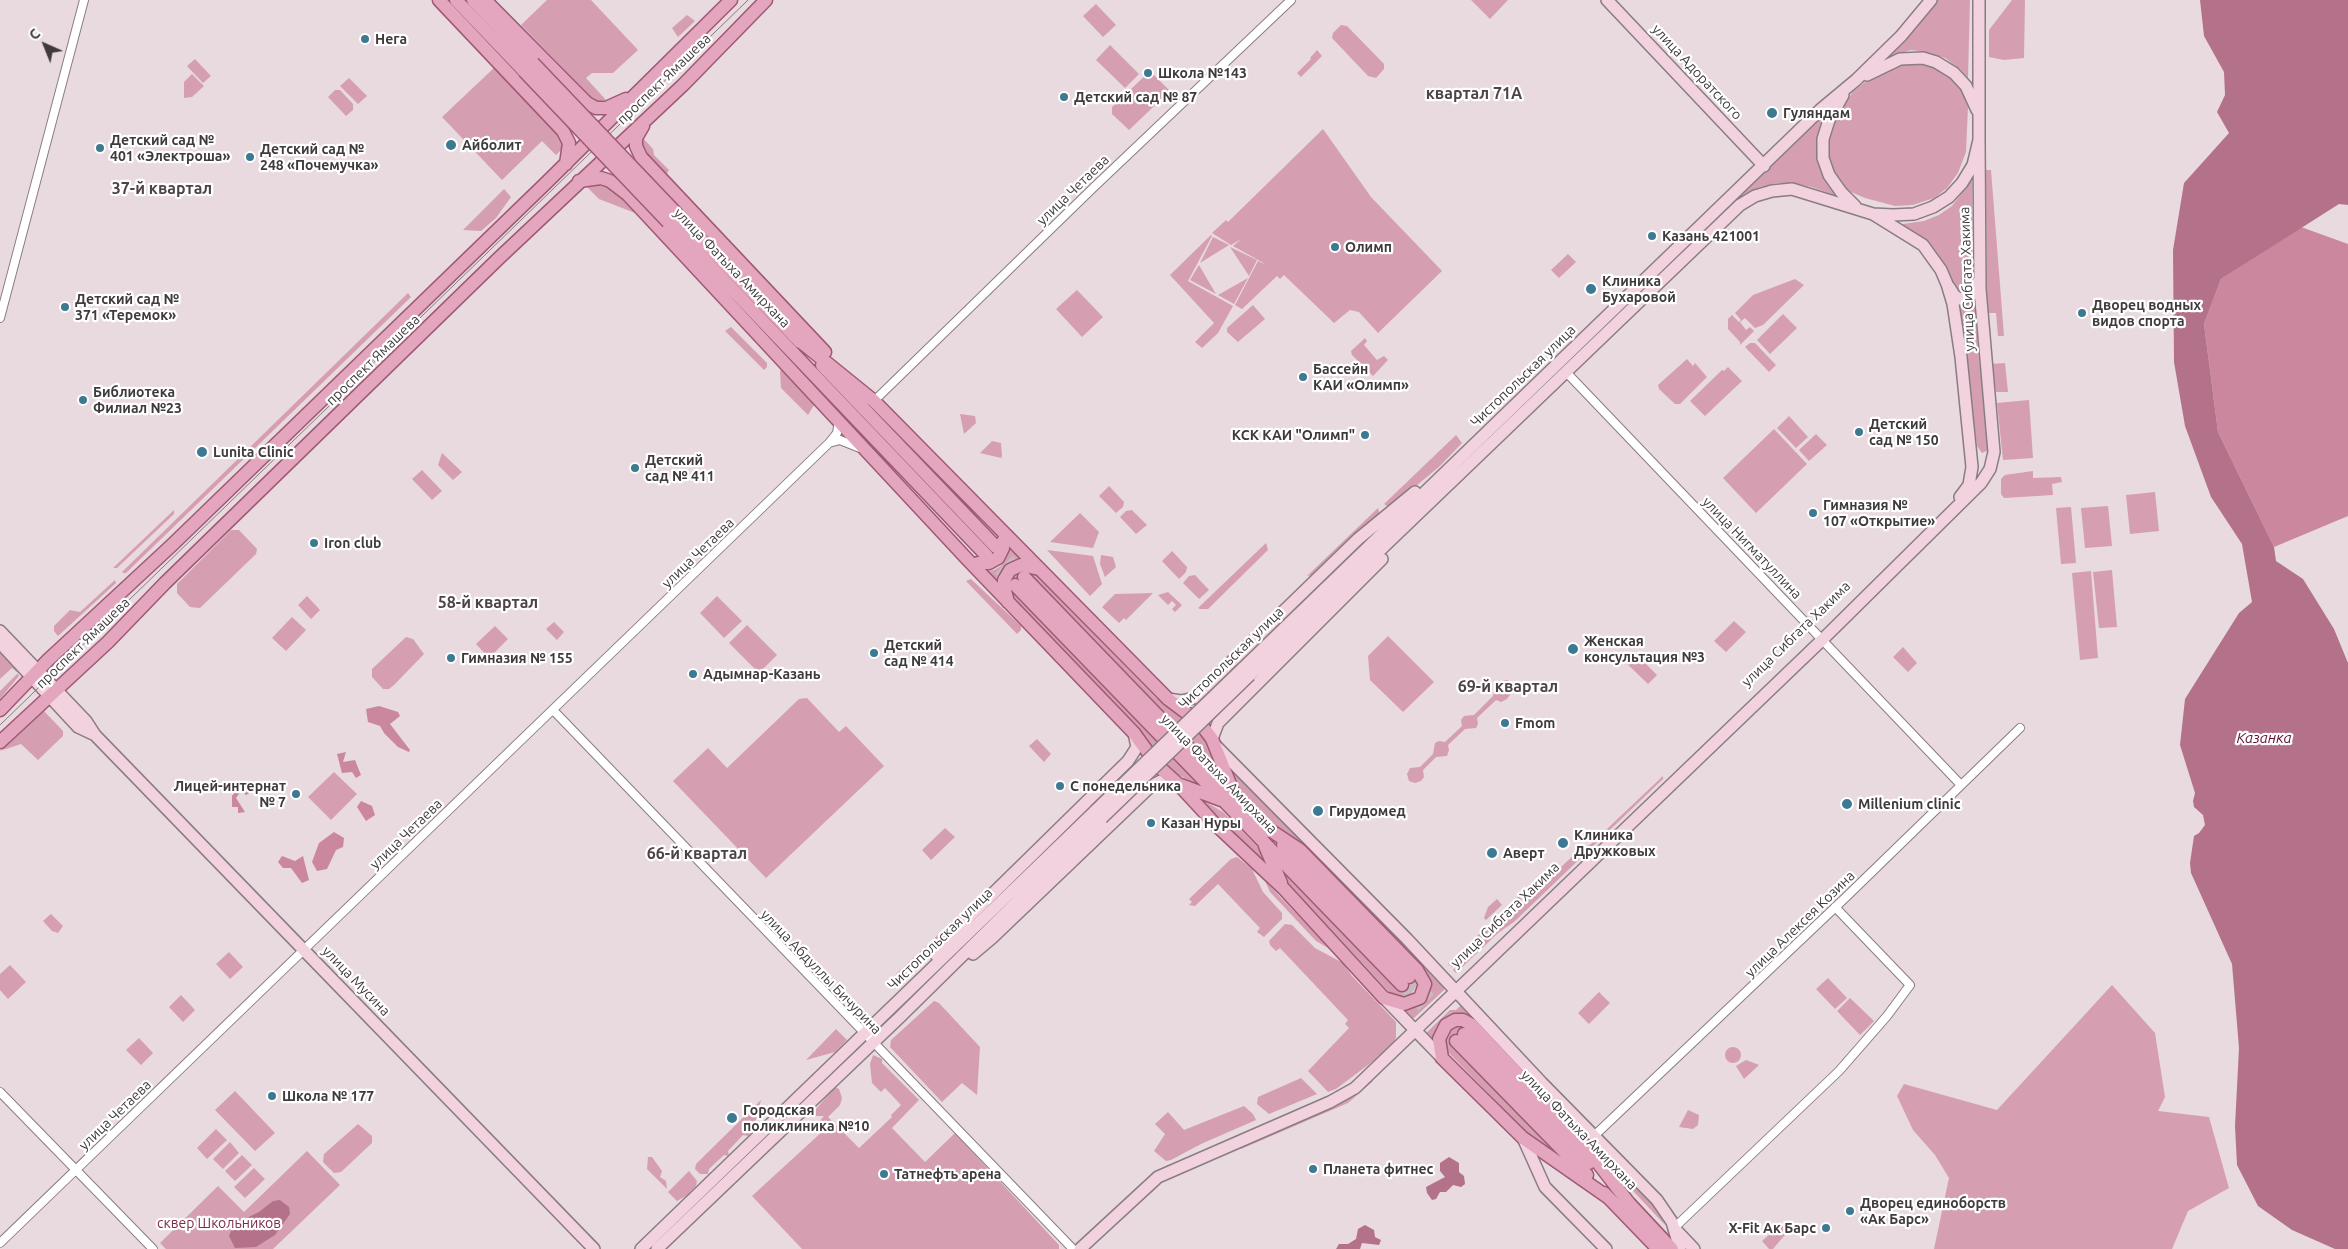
<!DOCTYPE html>
<meta charset="utf-8">
<style>
body{margin:0}
#map{position:relative;width:2348px;height:1249px;overflow:hidden;background:#e8dade;font-family:Ubuntu,sans-serif}
canvas{display:block}
.north{position:absolute;left:20px;top:20px;width:50px;height:50px;-webkit-text-stroke:4px #fff;paint-order:stroke;rotate:316deg;font-size:14px;font-weight:700;line-height:20px;text-align:center;color:#3f3a3b}
.north::after{content:'';display:block;margin:auto;width:18px;height:22px;background:#3f3a3b;clip-path:polygon(50% 0,100% 100%,50% 72%,0 100%)}
</style>
<div id="map">
<canvas width="2348" height="1249"></canvas>
<div class="north">С</div>
</div>
<script>
const ctx = document.querySelector('canvas').getContext('2d');
ctx.lineJoin = 'round';
function paint(path, color) {
  ctx.fillStyle = color;
  ctx.fill(path, 'evenodd');
}
function toPath(rows) {
  const path = new Path2D();
  for (const r of rows) {
    if (r.length === 3) {
      path.moveTo(r[0] + r[2], r[1]);
      path.arc(r[0], r[1], r[2], 0, 2 * Math.PI);
      continue;
    }
    path.moveTo(r[0], r[1]);
    for (let i = 2; i < r.length; i += 2) path.lineTo(r[i], r[i + 1]);
  }
  return path;
}
function stroke(path, color, width, dash) {
  ctx.strokeStyle = color;
  ctx.lineWidth = width;
  ctx.lineCap = dash ? 'butt' : 'round';
  ctx.setLineDash(dash || []);
  ctx.stroke(path);
}
function write(font, color, halo, rows, align = 'center') {
  ctx.font = font + ' Ubuntu,sans-serif';
  ctx.lineWidth = 4.5;
  ctx.setLineDash([]);
  ctx.textBaseline = 'middle';
  ctx.strokeStyle = halo;
  ctx.fillStyle = color;
  for (const [text, x, y, turn = 0] of rows) {
    ctx.save();
    ctx.translate(x, y);
    ctx.rotate((+turn || 0) * Math.PI / 180);
    ctx.textAlign = isNaN(turn) ? turn : align;
    if (halo) ctx.strokeText(text, 0, 0);
    ctx.fillText(text, 0, 0);
    ctx.restore();
  }
}
paint(toPath([
 [547,0,591,0,638,50,613,73,592,73,586,78,606,100,596,102,521,25],
 [1471,0,1508,0,1490,19],
 [1937,0,1970,0,1968,78,1960,69,1945,58,1927,52,1911,50,1881,59,1924,17],
 [2012,0,2025,0,2024,58,2004,60,1989,57,1989,30],
 [1096,4,1116,25,1103,37,1083,16],
 [687,15,695,21,678,37,672,28],
 [1341,25,1347,26,1384,64,1384,69,1376,78,1368,76,1332,38,1333,33],
 [1110,45,1139,74,1125,88,1096,60],
 [1317,50,1322,56,1301,77,1297,73,1311,59,1310,58],
 [195,59,211,76,203,83,187,66],
 [1914,60,1942,68,1962,90,1968,107,1966,152,1958,173,1947,188,1934,198,1913,205,1895,206,1865,198,1851,192,1840,183,1832,169,1827,154,1828,137,1836,115,1853,92,1877,72],
 [495,67,558,133,562,143,562,149,556,155,542,141,502,180,442,117],
 [1150,71,1170,91,1129,130,1112,114,1112,107],
 [192,74,204,86,192,97,184,98,184,82],
 [349,78,367,96,358,104,340,86],
 [335,90,340,90,353,104,353,110,346,116,328,97],
 [1828,111,1820,132,1817,147,1818,160,1827,184,1837,196,1812,187,1793,183,1777,183,1760,187,1736,199],
 [1323,129,1371,197,1442,271,1378,333,1359,312,1350,310,1334,323,1284,275,1280,279,1277,276,1242,309,1235,305,1258,261,1267,265,1233,246,1241,239,1231,245,1212,233,1226,220,1228,222],
 [642,137,653,149,654,155,669,170,665,177,641,148],
 [1986,170,1991,170,2004,336,1998,336,1996,313,1987,313],
 [601,180,626,200,635,213,599,199,586,186],
 [1972,180,1972,289,1970,294,1957,294,1950,279,1896,225,1924,221,1939,215,1952,206],
 [504,189,511,197,496,218,481,231,463,230],
 [1211,235,1212,236,1188,281,1233,306,1218,333,1202,348,1195,342,1214,323,1170,275],
 [1213,237,1229,245,1200,263],
 [1230,247,1257,260,1249,276],
 [1568,254,1576,262,1559,278,1551,270],
 [1199,265,1216,294,1190,280],
 [1248,278,1234,304,1218,295],
 [1795,279,1804,285,1763,325,1755,328,1745,318,1740,322,1746,330,1750,327,1754,331,1740,345,1740,342,1728,329,1728,319,1732,315,1739,322,1741,320,1735,313,1753,295],
 [1077,290,1103,317,1082,337,1056,309],
 [408,293,411,297,126,573,123,573,122,572],
 [1974,295,1979,360,1989,441,1989,450,1982,453,1977,446,1956,300],
 [1253,305,1265,319,1238,342,1227,332,1227,328],
 [1783,314,1797,328,1770,354,1757,340],
 [731,327,767,363,767,367,764,370,725,331],
 [1365,338,1367,341,1364,345,1377,360,1384,356,1388,360,1373,376,1352,355,1351,351],
 [1750,343,1755,343,1776,365,1769,372,1745,347],
 [1687,359,1693,366,1695,363,1707,377,1680,404,1675,404,1659,389,1658,385],
 [2005,363,2008,392,1996,392,1992,364],
 [1728,367,1742,381,1705,416,1690,401,1722,370,1724,371],
 [783,368,813,400,814,405,808,415,781,388,780,371],
 [2029,400,2033,458,2003,460,1997,403],
 [960,414,975,416,976,423,964,434],
 [1789,416,1808,437,1796,448,1777,428],
 [1774,429,1807,464,1756,513,1723,478],
 [1816,434,1827,445,1809,461,1799,450],
 [1456,435,1462,443,1440,466,1392,506,1387,506,1384,504],
 [992,441,1001,443,1002,456,1001,458,980,453],
 [442,453,462,472,453,480,438,465],
 [422,470,442,491,432,500,412,479],
 [2033,471,2033,478,2061,477,2062,482,2052,484,2053,495,2004,498,2001,494,2001,479,2005,475],
 [1109,486,1124,502,1123,507,1116,513,1099,496],
 [2155,492,2159,531,2130,534,2126,495],
 [2108,506,2112,546,2085,548,2081,508],
 [2071,507,2076,563,2061,564,2056,508],
 [1378,508,1380,515,1313,575,1307,576],
 [174,510,174,514,117,568,113,568],
 [1132,510,1147,525,1136,534,1120,517,1126,511],
 [1080,513,1099,532,1093,548,1050,542],
 [231,530,239,530,257,549,256,554,200,608,190,607,177,593,177,584],
 [1266,543,1268,550,1208,609,1200,609,1198,608],
 [1010,548,1021,558,1004,566,998,574,995,583,984,572,994,570,1001,566],
 [1047,550,1093,556,1102,584,1090,596],
 [1172,551,1187,567,1186,572,1179,579,1162,561],
 [1101,555,1113,557,1116,567,1105,577,1100,564],
 [2112,570,2117,627,2099,628,2093,572],
 [1016,571,1035,574,1155,697,1178,713,1202,735,1210,751,1217,773,1024,573,1009,587,1204,788,1167,769,1009,598,1007,580],
 [2091,571,2098,658,2080,660,2072,573],
 [1195,575,1209,590,1199,599,1183,583,1189,576],
 [971,579,1021,626,1021,630,1017,634,966,581],
 [115,580,116,583,58,636,54,631,54,626,70,610,80,612],
 [1168,592,1182,605,1175,612,1172,609,1176,605,1172,601,1168,605,1158,595],
 [1153,593,1126,620,1124,618,1119,623,1102,607,1115,594],
 [307,596,320,610,311,619,298,605],
 [717,596,742,621,724,638,700,613],
 [292,617,306,630,286,651,272,638],
 [1734,621,1746,632,1726,652,1714,641],
 [554,622,564,632,557,640,546,629],
 [747,625,777,655,759,673,729,643],
 [495,626,508,639,489,658,476,644],
 [1388,636,1434,682,1403,712,1370,680,1368,656],
 [406,637,413,639,424,654,394,685,389,689,383,689,372,677,372,669],
 [1903,647,1917,663,1908,672,1893,657],
 [0,651,15,667,19,676,0,699,0,691,18,673,12,668,0,679],
 [1633,651,1657,675,1648,684,1624,661],
 [1508,680,1513,684,1515,688,1507,699,1501,702,1496,700,1477,718,1478,724,1476,728,1465,729,1448,745,1449,750,1447,756,1436,757,1423,770,1424,777,1421,781,1415,783,1409,781,1407,774,1410,768,1420,767,1433,754,1435,743,1439,741,1445,742,1462,726,1461,720,1464,716,1474,715,1493,696,1495,687,1501,681],
 [807,698,839,732,846,726,884,766,766,878,673,781,708,748,727,768,799,699],
 [43,710,63,731,63,736,38,760,21,744,0,751],
 [1037,739,1051,754,1044,762,1029,746],
 [1223,760,1348,886,1353,896,1241,793],
 [334,772,357,794,331,820,308,797],
 [1663,776,1663,779,1514,922,1498,933,1456,973,1453,970,1580,849,1591,844],
 [1194,795,1223,812,1257,846,1270,870],
 [945,828,955,837,931,860,922,850],
 [1299,854,1418,982,1410,995,1399,997,1390,993,1288,883,1277,862],
 [1237,857,1252,869,1263,892,1282,913,1282,919,1264,937,1257,932,1260,928,1218,884,1195,906,1189,905,1192,902,1189,899,1231,859],
 [1265,881,1330,949,1316,941,1270,892],
 [981,895,925,961,907,978,900,979,896,974],
 [1519,896,1522,900,1452,967,1448,964],
 [1497,899,1502,905,1486,920,1484,918,1488,907],
 [1364,902,1444,986,1444,990,1414,1018,1410,1018,1401,1008,1427,989,1366,908],
 [51,914,63,926,58,933,52,931,43,921],
 [1285,924,1292,925,1315,948,1343,963,1352,976,1396,1022,1396,1037,1394,1043,1380,1056,1336,1089,1328,1092,1308,1071,1349,1028,1345,1024,1348,1020,1280,948,1276,951,1270,945,1269,941],
 [229,952,243,967,230,979,216,964],
 [10,965,26,982,8,999,0,990,0,974],
 [1828,978,1847,998,1835,1009,1816,989],
 [2112,985,2155,1033,2165,1097,2158,1111,2209,1117,2229,1188,2188,1211,2172,1249,1934,1249,1949,1178,1935,1155,1913,1130,1897,1096,1904,1084,1997,1110],
 [1599,992,1610,1003,1589,1024,1578,1013],
 [181,995,195,1010,183,1022,169,1007],
 [1850,998,1874,1021,1860,1035,1837,1011],
 [934,1001,939,1003,980,1047,977,1095,962,1083,942,1102,890,1047,891,1040],
 [1462,1004,1530,1074,1455,1015,1448,1017,1439,1024,1431,1040,1425,1034,1450,1010,1456,1010],
 [1457,1025,1467,1026,1564,1160,1535,1141,1447,1051,1444,1037,1446,1032],
 [836,1029,847,1040,835,1052,806,1060],
 [139,1038,153,1053,141,1065,126,1050],
 [1733,1055,8],
 [873,1055,882,1059,882,1063,919,1100,892,1128,925,1162,955,1133,1059,1245,1059,1249,802,1249,752,1196,824,1130,818,1123,824,1116,810,1116,835,1087,839,1089,842,1098,840,1105,828,1117,859,1148,892,1117,891,1115,901,1105,885,1088,881,1092,872,1083,870,1064],
 [1746,1060,1759,1065,1744,1079,1736,1066],
 [1301,1078,1317,1094,1269,1114,1257,1104,1258,1097],
 [1371,1079,1373,1081,1348,1103,1241,1149,1233,1149,1345,1101],
 [1530,1081,1537,1084,1653,1201,1665,1225],
 [235,1091,275,1133,255,1151,215,1110],
 [761,1100,753,1131,748,1136,743,1135,728,1151,729,1156,724,1155,709,1169,708,1174,700,1174,695,1169,696,1164],
 [1244,1106,1253,1114,1256,1120,1201,1144,1171,1160,1166,1161,1154,1151,1165,1134,1155,1124,1168,1112,1184,1130],
 [1688,1110,1699,1115,1698,1125,1693,1129,1679,1127],
 [358,1124,372,1136,372,1143,341,1172,334,1173,323,1162,324,1154],
 [216,1129,227,1140,207,1159,197,1148],
 [230,1142,239,1153,223,1169,213,1159],
 [307,1151,340,1185,273,1249,166,1249,160,1243,218,1186,244,1212],
 [242,1155,252,1165,235,1181,225,1171],
 [648,1157,652,1157,662,1171,660,1177,666,1181,667,1189,647,1169],
 [254,1168,265,1179,245,1198,234,1187],
 [689,1171,697,1181,696,1186,686,1196,677,1201,668,1192],
 [1782,1223,1789,1230,1773,1249,1769,1249,1762,1241]
]), '#d59fb1');
paint(toPath([
 [2301,227,2348,244,2348,516,2274,547,2218,432,2204,324,2221,279],
 [379,706,398,712,400,716,390,724,410,750,409,752,398,747,384,733,380,726,368,722,366,709],
 [346,752,343,762,355,760,361,775,356,778,352,772,342,773,337,754],
 [240,785,247,786,251,792,246,795,241,791,236,798,245,812,238,813,238,807,232,807,232,796],
 [361,801,372,806,375,815,366,821,357,807],
 [334,832,344,838,343,847,336,850,327,869,317,871,312,862,319,843],
 [282,856,295,861,303,856,309,880,302,883,291,868,283,868,278,862]
]), '#ca879e');
paint(toPath([
 [2200,0,2348,0,2348,205,2339,204,2221,279,2204,324,2218,432,2274,547,2276,561,2303,579,2334,629,2348,663,2348,1249,2335,1249,2292,1230,2258,1206,2237,1165,2235,1126,2239,1048,2232,964,2191,873,2190,863,2194,836,2199,833,2205,825,2203,815,2194,807,2193,801,2195,793,2180,745,2185,699,2239,613,2252,602,2242,544,2211,497,2185,426,2174,362,2173,250,2184,183,2229,133,2217,112,2225,95,2224,72,2204,36],
 [1449,1157,1459,1163,1459,1172,1464,1176,1465,1184,1461,1187,1453,1185,1446,1192,1440,1192,1436,1199,1432,1200,1427,1193,1426,1187,1445,1177,1440,1171,1440,1163],
 [280,1200,289,1207,290,1214,275,1235,256,1247,235,1248,229,1236,234,1224,259,1212,273,1201],
 [1365,1225,1374,1230,1375,1237,1381,1240,1379,1245,1362,1243,1360,1249,1336,1249,1339,1244,1348,1244,1356,1239,1358,1229]
]), '#b37289');
stroke(toPath([
 [996,547,1023,575],
 [987,556,1013,583],
 [1409,977,1464,1034],
 [1402,985,1456,1041]
]), '#c6babd', 12, [12, 6]);
const street = toPath([
 [0,318,84,0],
 [1566,372,1961,785],
 [874,401,1093,188,1291,0],
 [829,443,840,440,860,448],
 [553,710,1073,1249],
 [0,1092,153,1249],
 [1595,1135,1845,898,2020,728],
 [1674,1228,1839,1071,1887,1016,1910,985,1835,907],
 [0,1243,829,443,837,433,839,420]
]);
const secondary = toPath([
 [1607,0,1764,166],
 [1867,75,1900,59,1923,58,1936,62,1954,73,1966,86,1977,110],
 [1843,95,1829,120,1823,139,1823,158,1829,175,1841,192,1855,206],
 [1873,214,1923,245,1941,270,1947,284,1953,304,1961,357,1972,467,1969,485,1960,497],
 [1949,287,1954,295,1959,299,1965,298,1974,293,1978,282],
 [0,631,86,721,95,735,594,1249],
 [0,643,78,727,95,735],
 [1243,668,1820,110,1856,80,1901,36,1931,0],
 [1250,675,1740,205,1755,196,1772,191,1792,189,1873,214,1893,215,1914,214,1933,207,1949,197,1962,183,1973,165,1979,140,1979,0],
 [1168,699,1181,701,1194,698,1358,539,1415,492],
 [1212,739,1218,723,1382,559],
 [1215,745,1407,939,1542,1083,1657,1200,1672,1222,1680,1249],
 [973,954,992,938,1151,786,1163,780,1172,779],
 [936,955,968,918,1128,761,1137,747,1134,733],
 [1384,998,1442,1058],
 [1523,1138,1545,1187,1606,1249],
 [1677,1231,1694,1249],
 [641,1249,1095,811],
 [657,1249,900,1017,1102,818],
 [1080,1249,1158,1177,1330,1102,1355,1088,1822,640,1981,483,1990,469,1994,452,1980,289,1979,140]
]);
const primary = toPath([
 [439,0,563,131,569,143,566,164],
 [456,0,524,71],
 [473,0,533,63],
 [485,0,587,103,596,108,606,108,626,99],
 [643,126,636,138,636,146,641,157,825,352],
 [579,181,601,178,610,181,627,194,967,559,1134,733,1157,765,1178,784,1216,825,1284,889,1384,998,1404,1004,1420,998,1425,984,1417,970,1300,850,1264,826],
 [677,214,800,342],
 [668,222,987,556],
 [795,337,874,401,1168,699,1200,723,1212,739,1234,794],
 [822,365,996,547],
 [978,563,989,563,998,558,1003,548,1003,541],
 [1024,577,1269,831],
 [1015,585,1402,985],
 [1008,602,1004,587,1004,580,1010,570,1021,565,1039,569],
 [0,710,48,660,172,545,547,182,731,0],
 [0,742,108,642,165,583,498,259,683,85,766,0],
 [1181,785,1221,800],
 [1283,845,1409,977],
 [1265,846,1281,883],
 [1464,1034,1589,1163],
 [1456,1041,1587,1175],
 [1604,1193,1658,1249],
 [1609,1198,1523,1138,1442,1058,1439,1039,1446,1025,1455,1020,1463,1020,1472,1025,1584,1145,1632,1207],
 [1628,1202,1672,1249]
]);
stroke(street, '#897d81', 10);
stroke(secondary, '#897d81', 14);
stroke(primary, '#9f5974', 15);
stroke(street, '#fff', 8);
stroke(secondary, '#f2d2de', 11);
stroke(primary, '#e4a6be', 12);
stroke(toPath([
 [0,725,748,0]
]), '#857c7e', 1);
const secondaryBridge = toPath([
 [1095,811,1243,668],
 [1102,818,1250,675]
]);
const primaryBridge = toPath([
 [533,63,677,214],
 [524,71,668,222]
]);
stroke(secondaryBridge, '#897d81', 14, []);
stroke(primaryBridge, '#9f5974', 15, []);
stroke(secondaryBridge, '#f2d2de', 11);
stroke(primaryBridge, '#e4a6be', 12);
for (const [x, y, r, color] of [
 [365,39,5,"#3d7990"],
 [1148,73,5,"#3d7990"],
 [1064,97,5,"#3d7990"],
 [1772,113,6,"#3d7990"],
 [451,145,6,"#3d7990"],
 [100,148,5,"#3d7990"],
 [250,157,5,"#3d7990"],
 [1652,236,5,"#3d7990"],
 [1335,247,5,"#3d7990"],
 [1591,289,6,"#3d7990"],
 [65,307,5,"#3d7990"],
 [2082,313,5,"#3d7990"],
 [1303,377,5,"#3d7990"],
 [83,400,5,"#3d7990"],
 [1859,432,5,"#3d7990"],
 [1365,435,5,"#3d7990"],
 [202,452,6,"#3d7990"],
 [635,468,5,"#3d7990"],
 [1813,513,5,"#3d7990"],
 [314,543,5,"#3d7990"],
 [1573,649,6,"#3d7990"],
 [874,653,5,"#3d7990"],
 [451,658,5,"#3d7990"],
 [693,674,5,"#3d7990"],
 [1505,723,5,"#3d7990"],
 [1060,786,5,"#3d7990"],
 [296,794,5,"#3d7990"],
 [1847,804,6,"#3d7990"],
 [1318,811,6,"#3d7990"],
 [1151,823,5,"#3d7990"],
 [1563,843,6,"#3d7990"],
 [1492,853,6,"#3d7990"],
 [272,1096,5,"#3d7990"],
 [732,1118,6,"#3d7990"],
 [1313,1169,5,"#3d7990"],
 [884,1174,5,"#3d7990"],
 [1850,1211,5,"#3d7990"],
 [1826,1228,5,"#3d7990"]
]) {
  const dot = new Path2D();
  dot.arc(x, y, r, 0, 2 * Math.PI);
  ctx.fillStyle = color;
  ctx.fill(dot);
  stroke(dot, '#fff', 2);
}
write('bold 14px', '#3f3a3b', '#fff', [
 ["Нега",375,39],
 ["Школа №143",1158,73],
 ["Детский сад № 87",1074,97],
 ["Гуляндам",1783,113],
 ["Детский сад №",110,140],
 ["401 «Электроша»",110,156],
 ["Айболит",462,145],
 ["Детский сад №",260,149],
 ["248 «Почемучка»",260,165],
 ["Казань 421001",1662,236],
 ["Олимп",1345,247],
 ["Клиника",1602,281],
 ["Бухаровой",1602,297],
 ["Детский сад №",75,299],
 ["371 «Теремок»",75,315],
 ["Дворец водных",2092,305],
 ["видов спорта",2092,321],
 ["Бассейн",1313,369],
 ["КАИ «Олимп»",1313,385],
 ["Библиотека",93,392],
 ["Филиал №23",93,408],
 ["Детский",1869,424],
 ["сад № 150",1869,440],
 ["КСК КАИ \"Олимп\"",1355,435,"right"],
 ["Lunita Clinic",213,452],
 ["Детский",645,460],
 ["сад № 411",645,476],
 ["Гимназия №",1823,505],
 ["107 «Открытие»",1823,521],
 ["Iron club",324,543],
 ["Женская",1584,641],
 ["консультация №3",1584,657],
 ["Детский",884,645],
 ["сад № 414",884,661],
 ["Гимназия № 155",461,658],
 ["Адымнар-Казань",703,674],
 ["Fmom",1515,723],
 ["Лицей-интернат",286,786,"right"],
 ["№ 7",286,802,"right"],
 ["С понедельника",1070,786],
 ["Millenium clinic",1858,804],
 ["Гирудомед",1329,811],
 ["Казан Нуры",1161,823],
 ["Клиника",1574,835],
 ["Дружковых",1574,851],
 ["Аверт",1503,853],
 ["Школа № 177",282,1096],
 ["Городская",743,1110],
 ["поликлиника №10",743,1126],
 ["Планета фитнес",1323,1169],
 ["Татнефть арена",894,1174],
 ["Дворец единоборств",1860,1203],
 ["«Ак Барс»",1860,1219],
 ["X-Fit Ак Барс",1816,1228,"right"]
], 'left');
write('14px', '#3f3a3b', '#fff', [
 ["улица Адоратского",1697,72,47],
 ["проспект Ямашева",664,79,-44],
 ["улица Четаева",1073,190,-44],
 ["улица Фатыха Амирхана",732,268,46],
 ["улица Сибгата Хакима",1967,279,-92],
 ["проспект Ямашева",373,360,-44],
 ["Чистопольская улица",1523,376,-44],
 ["улица Нигматуллина",1752,548,46],
 ["улица Четаева",698,553,-44],
 ["улица Сибгата Хакима",1796,634,-44],
 ["проспект Ямашева",83,643,-44],
 ["Чистопольская улица",1231,658,-44],
 ["улица Фатыха Амирхана",1219,774,46],
 ["улица Четаева",406,834,-44],
 ["улица Сибгата Хакима",1505,915,-44],
 ["улица Алексея Козина",1800,924,-44],
 ["Чистопольская улица",940,939,-44],
 ["улица Абдуллы Бичурина",821,972,46],
 ["улица Мусина",356,981,46],
 ["улица Четаева",115,1115,-44],
 ["улица Фатыха Амирхана",1579,1130,46]
]);
write('14px', '#7c2b4d', '#fff', [
 ["сквер Школьников",219,1223]
]);
write('italic 15px', '#611137', '#fff', [
 ["Казанка",2264,738]
]);
write('bold 16px', '#4e4346', '#fff', [
 ["квартал 71А",1474,94],
 ["37-й квартал",162,189],
 ["58-й квартал",488,603],
 ["69-й квартал",1508,687],
 ["66-й квартал",697,854]
]);
</script>
